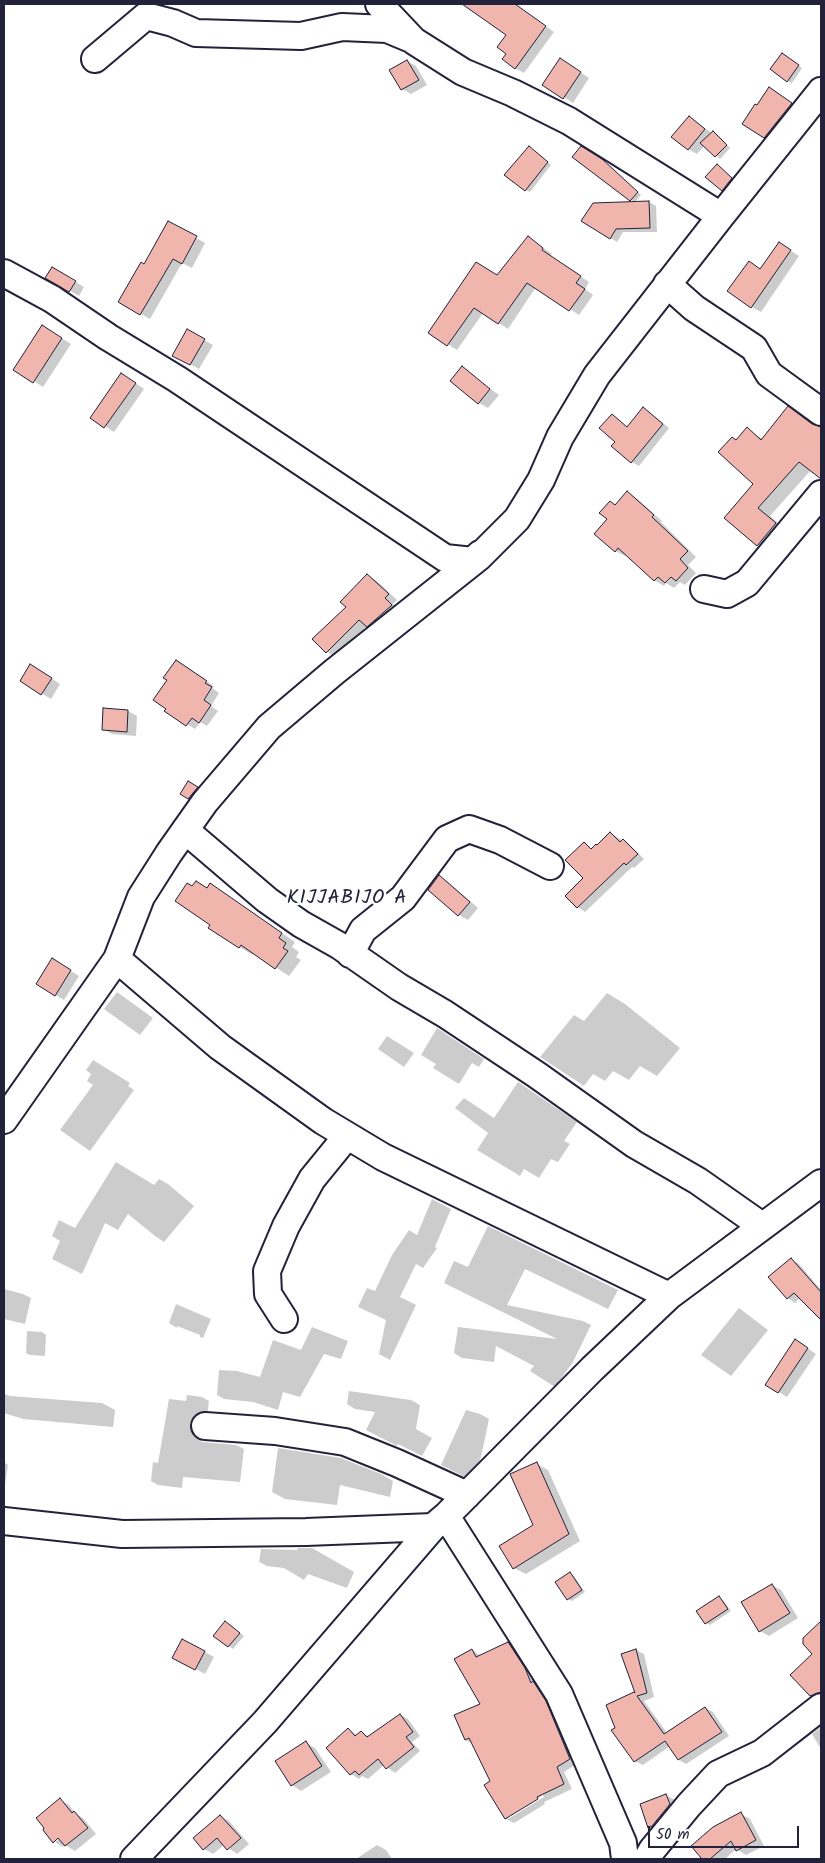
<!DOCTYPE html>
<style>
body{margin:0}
#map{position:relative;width:825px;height:1863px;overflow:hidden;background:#fff;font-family:Kalam,sans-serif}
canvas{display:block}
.frame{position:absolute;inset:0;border:5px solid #22223b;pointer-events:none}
.scale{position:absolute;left:648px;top:1826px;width:151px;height:22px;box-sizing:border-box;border:2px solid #22223b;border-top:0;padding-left:6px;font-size:15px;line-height:18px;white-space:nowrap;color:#22223b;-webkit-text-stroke:4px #fff;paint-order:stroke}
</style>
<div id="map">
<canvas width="825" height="1863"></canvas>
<div class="frame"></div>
<div class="scale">50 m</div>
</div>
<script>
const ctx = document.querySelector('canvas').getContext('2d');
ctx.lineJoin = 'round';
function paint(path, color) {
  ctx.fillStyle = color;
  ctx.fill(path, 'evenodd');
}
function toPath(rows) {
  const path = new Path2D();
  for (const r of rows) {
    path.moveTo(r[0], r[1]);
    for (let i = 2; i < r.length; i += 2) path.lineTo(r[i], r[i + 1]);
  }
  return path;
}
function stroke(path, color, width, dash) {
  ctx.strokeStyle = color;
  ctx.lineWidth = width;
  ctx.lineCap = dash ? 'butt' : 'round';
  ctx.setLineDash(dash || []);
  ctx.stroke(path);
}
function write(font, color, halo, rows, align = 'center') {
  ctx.font = font + ' Kalam,sans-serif';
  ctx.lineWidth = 5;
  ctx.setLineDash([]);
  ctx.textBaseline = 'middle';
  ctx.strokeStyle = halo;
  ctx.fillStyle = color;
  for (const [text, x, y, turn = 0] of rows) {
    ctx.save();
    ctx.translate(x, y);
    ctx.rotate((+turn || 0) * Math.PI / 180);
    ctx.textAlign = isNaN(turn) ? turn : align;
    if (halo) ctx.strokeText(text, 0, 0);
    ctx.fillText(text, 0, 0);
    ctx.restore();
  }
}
paint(toPath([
 [464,4,514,4,554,32,524,73,515,68,508,54,508,35],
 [786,57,802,68,792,83,788,81],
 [407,61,416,66,427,85,411,94,402,89],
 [569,65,589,78,573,103,544,84],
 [779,94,800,109,774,142,765,137,757,106],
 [689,117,712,133,713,132,717,135,730,148,720,159,705,145,697,154,688,149],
 [533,150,551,165,530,192,526,190],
 [606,163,641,195,635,202,631,200],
 [721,168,736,181,726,192,722,190],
 [649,202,656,206,657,232,623,232,617,242,583,221,594,204],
 [168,222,205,243,192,268,182,263,150,319,120,302,145,266],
 [528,237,552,254,550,256,589,282,585,289,593,295,579,315,536,287,508,329,483,313,457,350,430,333,498,276],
 [788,249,799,256,761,312,752,307,761,270],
 [53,269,84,287,79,296,47,278],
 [187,331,213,345,199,369,174,355],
 [52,332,71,344,43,387,15,369],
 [462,368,499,395,488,408,479,403],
 [131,380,144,389,114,432,92,417],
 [788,408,821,428,821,477,811,470,770,516,788,531,771,552,758,545,755,484,737,441,747,429,763,439],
 [650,413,669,428,639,466,632,462,617,442,612,415,628,428],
 [627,493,636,498,662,521,661,522,696,557,688,565,696,573,685,585,680,582,674,588,666,583,676,573,674,571,663,583,666,583,664,586,654,580,626,554,625,556,616,551,609,519,616,506],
 [368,575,377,581,397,600,393,604,400,611,377,631,367,626,336,657,327,652,347,607],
 [184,666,214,686,212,688,219,693,211,706,218,711,207,726,200,722,195,729,166,711,168,680],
 [40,671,60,684,51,699,21,681],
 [105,709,128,711,137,716,136,736,112,734,103,729],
 [189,783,201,790,193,801,182,793],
 [610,833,630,845,644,859,634,868,632,867,585,912,578,907,585,878,584,843,592,849,598,846],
 [439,877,448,882,478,908,468,920,459,915,429,890],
 [211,884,295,942,292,947,299,952,296,957,301,960,289,976,254,953,253,955,239,947,212,925,192,888,207,889],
 [61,965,79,976,64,1000,37,984],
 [117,992,153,1018,140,1035,104,1009],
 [607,993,625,1004,680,1048,657,1076,640,1066,629,1080,613,1071,605,1081,593,1074,584,1086,540,1057,574,1015,584,1021],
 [437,1028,484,1059,479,1067,472,1063,459,1084,433,1068,436,1064,421,1055],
 [387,1036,414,1053,404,1067,378,1049],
 [93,1060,130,1083,128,1086,134,1090,90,1151,60,1130,93,1085,87,1081,91,1074,86,1070],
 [518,1082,577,1122,564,1141,570,1144,558,1162,551,1159,539,1178,524,1169,520,1176,477,1150,488,1133,455,1108,464,1098,494,1118],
 [116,1162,154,1185,159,1179,168,1184,194,1206,164,1242,155,1236,128,1214,118,1230,105,1223,82,1274,52,1259,60,1241,52,1236,59,1220,75,1228],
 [432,1199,451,1209,435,1247,437,1248,423,1268,416,1264,400,1297,416,1305,390,1360,379,1354,386,1320,358,1307,367,1288,375,1291,392,1255,409,1230,417,1235],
 [488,1226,618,1290,608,1309,525,1269,507,1305,583,1321,591,1325,573,1362,555,1387,530,1371,534,1366,496,1346,494,1362,462,1358,454,1353,458,1327,557,1339,444,1283,454,1261,468,1267],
 [791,1259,799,1264,821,1290,821,1316,800,1298,795,1303,788,1298],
 [4,1289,23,1294,31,1298,25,1324,4,1319],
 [176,1304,211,1319,203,1338,200,1337,200,1335,177,1326,177,1328,169,1323],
 [739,1308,768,1330,731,1376,701,1355],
 [312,1327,348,1341,341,1359,324,1354,300,1397,283,1392,278,1410,253,1402,224,1399,217,1395,219,1370,237,1371,260,1377,273,1340,301,1350],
 [27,1331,42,1332,46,1335,45,1356,30,1355,26,1353],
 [804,1346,816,1354,787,1397,767,1385],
 [349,1391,411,1400,420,1405,416,1429,432,1438,422,1456,398,1444,397,1446,366,1430,375,1412,355,1409,347,1404],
 [4,1394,10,1396,102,1403,115,1410,113,1427,23,1419,4,1413],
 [187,1395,202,1397,209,1401,207,1416,197,1429,198,1437,202,1442,236,1445,244,1449,240,1482,183,1477,182,1488,158,1485,151,1481,153,1462,158,1463,169,1399,186,1401],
 [466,1410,480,1414,489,1419,481,1457,471,1480,441,1465],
 [278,1448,341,1458,381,1474,393,1481,390,1497,340,1485,337,1505,285,1499,272,1492],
 [4,1462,8,1465,4,1490],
 [537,1464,548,1470,580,1541,526,1574,514,1568,534,1525],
 [298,1548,312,1548,354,1572,347,1588,308,1574,304,1580,284,1568,267,1566,259,1562,261,1549,297,1550],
 [570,1574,574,1576,585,1592,572,1601,568,1599],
 [772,1585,781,1590,798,1618,769,1636,760,1631],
 [719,1598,723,1600,731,1611,710,1625,706,1623],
 [230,1625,244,1636,233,1649,215,1635],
 [818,1626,821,1628,821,1701,811,1695,814,1654],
 [183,1640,214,1657,205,1674,174,1657],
 [508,1644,517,1649,533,1674,537,1685,542,1688,578,1763,564,1772,572,1789,544,1802,545,1804,514,1823,506,1819,486,1785,492,1782,473,1744,466,1740,481,1704,472,1650,481,1656],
 [543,1795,544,1797,508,1819,508,1816],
 [636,1650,644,1654,654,1697,644,1701,667,1733,705,1708,713,1712,729,1736,686,1764,679,1760,670,1746,643,1765,635,1761,617,1728,637,1695],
 [401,1715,408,1719,420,1736,412,1742,420,1751,395,1773,384,1765,368,1779,362,1776,359,1779,351,1774,328,1748,349,1730,357,1735,361,1732,369,1737],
 [821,1727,821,1749,812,1734],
 [306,1743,315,1748,331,1772,301,1791,292,1785],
 [666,1795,675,1800,679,1810,658,1832,649,1827],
 [60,1800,69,1805,76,1814,83,1818,96,1834,75,1851,65,1845,63,1847,55,1842,64,1835,55,1839,55,1842,54,1842],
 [741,1814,750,1819,764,1846,746,1855,736,1849,725,1859,704,1859,692,1846],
 [220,1816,229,1821,249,1844,237,1854,224,1845,213,1854,204,1849],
 [377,1845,386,1850,392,1859,356,1859]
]), '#0003');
const building = toPath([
 [462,4,515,4,546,26,515,69,502,59,506,54,497,47,506,35,462,4],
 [782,53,799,65,787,82,770,69,782,53],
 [560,58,581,72,563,99,542,85,560,58],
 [407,60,419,80,401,90,389,70,407,60],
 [769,87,792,103,764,138,742,124,755,104,757,105,769,87],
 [689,116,705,129,688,150,671,137,689,116],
 [713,131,727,145,715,157,700,143,713,131],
 [529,146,548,162,525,191,504,175,529,146],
 [581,146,602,159,638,192,630,201,572,157,581,146],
 [717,164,732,178,722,191,705,177,717,164],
 [649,201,650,228,616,229,610,239,581,221,593,203,649,201],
 [168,221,197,236,182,264,173,259,140,315,118,302,141,262,144,264,168,221],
 [528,236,543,248,542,250,581,276,576,283,585,289,569,311,527,283,498,324,474,308,447,346,428,333,476,262,497,275,528,236],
 [779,242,791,250,751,308,727,291,749,261,760,269,779,242],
 [52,267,76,281,69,292,45,278,52,267],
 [42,325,62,338,33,383,13,370,42,325],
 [187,329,205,339,190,365,172,356,187,329],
 [462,366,490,389,478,404,450,381,462,366],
 [121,373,136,383,104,428,90,418,121,373],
 [788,406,812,424,821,427,821,479,799,462,758,508,776,523,757,546,724,518,753,484,718,452,732,437,736,440,747,427,761,440,788,406],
 [643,407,663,424,631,463,611,446,615,442,599,428,612,414,627,427,643,407],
 [627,491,654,515,652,517,688,551,680,559,688,568,676,581,671,577,665,583,658,577,654,581,618,548,615,552,594,534,607,519,599,513,610,501,615,505,627,491],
 [367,574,389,594,385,598,392,605,367,627,359,620,326,653,312,639,346,607,340,602,367,574],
 [176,660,207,681,205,683,212,687,204,700,211,705,199,723,192,718,186,726,164,711,166,709,153,700,167,680,163,678,176,660],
 [30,664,52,678,41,695,20,681,30,664],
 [103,708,128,710,127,732,102,730,103,708],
 [188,781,198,787,188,799,180,794,188,781],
 [610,832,620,842,623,839,638,854,626,865,624,863,577,908,565,896,583,878,565,860,584,842,591,849,596,844,597,845,610,832],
 [439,875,470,902,458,916,428,890,439,875],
 [196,881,207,888,210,883,282,933,279,938,286,943,283,948,288,951,275,969,241,945,239,948,208,928,210,925,175,901,187,883,192,886,196,881],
 [52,958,71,970,55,996,36,984,52,958],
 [791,1258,821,1292,821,1320,794,1293,787,1299,768,1277,791,1258],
 [795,1339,808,1348,778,1393,765,1385,795,1339],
 [537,1462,569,1534,513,1569,499,1546,533,1525,510,1474,537,1462],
 [570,1572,582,1590,567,1600,555,1582,570,1572],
 [772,1584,790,1613,759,1632,741,1602,772,1584],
 [719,1596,728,1609,705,1624,696,1611,719,1596],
 [225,1621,240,1633,228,1647,213,1636,225,1621],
 [821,1621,821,1692,810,1696,790,1675,812,1654,803,1644,803,1638,821,1621],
 [182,1639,205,1651,195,1670,172,1658,182,1639],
 [508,1642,525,1668,531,1683,533,1681,546,1701,570,1759,557,1767,564,1784,537,1797,538,1799,505,1819,484,1785,490,1781,469,1738,465,1740,454,1715,480,1704,454,1659,472,1649,476,1657,508,1642],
 [636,1649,647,1693,637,1696,664,1734,705,1707,722,1732,678,1760,665,1741,634,1762,611,1730,615,1728,606,1705,634,1692,635,1693,621,1654,636,1649],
 [400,1714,413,1732,406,1737,414,1747,386,1769,378,1759,359,1775,355,1771,350,1775,326,1748,348,1728,355,1736,361,1731,367,1737,400,1714],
 [306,1741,322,1766,291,1786,275,1761,306,1741],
 [666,1794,670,1804,652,1826,648,1828,640,1804,666,1794],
 [60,1798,72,1813,74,1811,88,1828,65,1846,58,1838,53,1843,43,1830,44,1828,36,1818,60,1798],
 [741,1812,756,1840,736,1851,731,1841,710,1859,702,1859,691,1846,713,1827,741,1812],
 [220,1815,241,1838,227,1850,217,1838,203,1850,193,1838,220,1815]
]);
paint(building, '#f0b5ac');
stroke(building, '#22223b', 1);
const minor = toPath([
 [379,4,414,41,463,72,513,93,569,121,721,216],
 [95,59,146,16,173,23,196,33,301,36,342,27,387,29,411,39],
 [4,273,52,299,108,337,177,379,445,558,473,561,480,554],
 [667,284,694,308,754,348,769,374,821,412],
 [704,589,727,594,747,583,821,494],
 [185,830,267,900,301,924,340,946,399,987,445,1014,537,1075,634,1144,698,1181,762,1226],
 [350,954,363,930,403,898,447,839,469,829,500,840,550,866],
 [117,959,220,1047,323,1121,383,1157,669,1296],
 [4,1120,117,959,141,897,169,853,205,802,269,727,334,672,479,557,517,519,541,480,560,437,597,375,721,216,821,91],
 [284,1319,268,1294,267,1271,286,1226,312,1179,347,1136],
 [205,1426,275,1431,345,1442,397,1463,467,1495],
 [446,1516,559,1694,623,1843,625,1859],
 [4,1521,122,1534,306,1532,433,1527],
 [134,1859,265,1722,433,1527,446,1516,592,1369,669,1296,821,1183],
 [647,1859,652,1850,689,1805,718,1774,762,1753,821,1707]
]);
stroke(minor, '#22223b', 30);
stroke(minor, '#fff', 26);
ctx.letterSpacing = '1px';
write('20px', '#22223b', '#fff', [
 ["KIJJABIJO A",347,900]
]);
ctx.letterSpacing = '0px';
</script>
